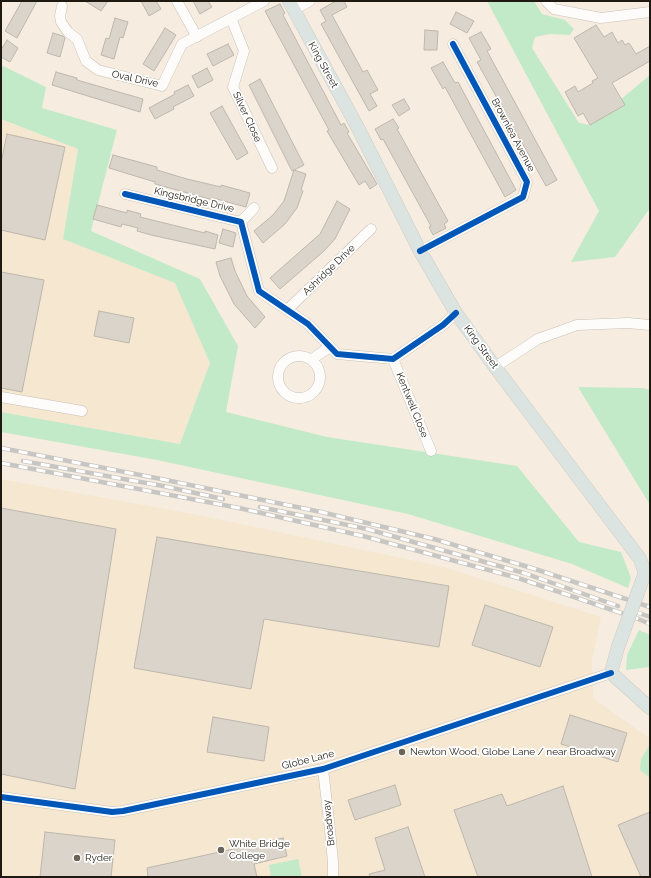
<!DOCTYPE html>
<style>
body{margin:0}
#map{position:relative;width:651px;height:878px;overflow:hidden;background:#f6ede0;font-family:Raleway,sans-serif}
canvas{display:block}
.frame{position:absolute;inset:0;border:2px solid #1f1a11;pointer-events:none}
</style>
<div id="map">
<canvas width="651" height="878"></canvas>
<div class="frame"></div>
</div>
<script>
const ctx = document.querySelector('canvas').getContext('2d');
ctx.lineJoin = 'round';
function paint(path, color) {
  ctx.fillStyle = color;
  ctx.fill(path, 'evenodd');
}
function toPath(rows) {
  const path = new Path2D();
  for (const r of rows) {
    if (r.length === 3) {
      path.moveTo(r[0] + r[2], r[1]);
      path.arc(r[0], r[1], r[2], 0, 2 * Math.PI);
      continue;
    }
    path.moveTo(r[0], r[1]);
    for (let i = 2; i < r.length; i += 2) path.lineTo(r[i], r[i + 1]);
  }
  return path;
}
function stroke(path, color, width, dash) {
  ctx.strokeStyle = color;
  ctx.lineWidth = width;
  ctx.lineCap = dash ? 'butt' : 'round';
  ctx.setLineDash(dash || []);
  ctx.stroke(path);
}
function write(font, color, halo, rows, align = 'center') {
  ctx.font = font + ' Raleway,sans-serif';
  ctx.lineWidth = 3.5;
  ctx.setLineDash([]);
  ctx.textBaseline = 'middle';
  ctx.strokeStyle = halo;
  ctx.fillStyle = color;
  for (const [text, x, y, turn = 0] of rows) {
    ctx.save();
    ctx.translate(x, y);
    ctx.rotate((+turn || 0) * Math.PI / 180);
    ctx.textAlign = isNaN(turn) ? turn : align;
    if (halo) ctx.strokeText(text, 0, 0);
    ctx.fillText(text, 0, 0);
    ctx.restore();
  }
}
paint(toPath([
 [1,119,78,149,63,239,176,283,210,363,180,444,1,412],
 [1,479,198,515,444,567,601,617,592,660,593,698,650,739,650,744,641,759,640,770,650,778,650,877,1,877]
]), '#f5e7d0');
paint(toPath([
 [487,1,534,1,542,14,565,20,574,29,570,35,550,34,535,37,532,48,579,123,590,125,650,75,650,208,615,257,571,262,599,211],
 [1,65,46,87,42,108,117,130,91,231,200,279,238,346,226,412,327,437,517,466,579,542,621,552,631,578,628,588,572,564,408,514,157,460,1,432,1,412,180,444,210,363,175,283,63,239,78,149,1,119],
 [578,387,643,388,650,390,650,505],
 [639,630,650,635,650,667,626,670,627,655],
 [650,744,650,778,640,770,641,759],
 [298,859,302,877,271,877,269,865]
]), '#c2eac8');
const building = toPath([
 [22,1,37,1,17,38,5,31,22,1],
 [85,1,108,1,101,11,85,1],
 [141,1,156,1,161,9,149,16,141,1],
 [193,1,208,1,212,7,200,14,193,1],
 [336,1,344,1,347,7,332,15,363,72,367,70,378,90,370,94,377,106,369,111,321,24,326,21,320,10,336,1],
 [280,4,285,13,283,15,341,125,344,123,349,132,347,133,377,184,370,189,365,181,359,185,327,131,329,130,265,11,280,4],
 [456,12,474,21,467,33,450,24,456,12],
 [115,18,128,22,123,38,120,37,114,59,101,55,106,38,109,39,115,18],
 [596,25,604,37,612,32,618,43,622,40,625,45,629,43,636,54,650,46,650,61,612,83,625,105,590,125,583,113,578,116,565,92,575,86,578,92,593,83,592,81,598,78,574,38,596,25],
 [165,28,176,35,154,71,143,64,165,28],
 [425,30,438,31,437,50,424,50,425,30],
 [481,32,491,49,487,51,557,180,546,186,477,62,481,60,469,38,481,32],
 [53,33,63,36,65,38,60,57,47,53,53,33],
 [7,40,18,48,10,62,1,57,1,50,7,40],
 [228,44,234,55,213,66,207,54,228,44],
 [443,62,455,83,458,82,516,190,505,197,445,87,443,89,431,68,443,62],
 [207,68,213,80,198,88,192,76,207,68],
 [56,72,77,78,77,80,143,99,140,112,52,85,56,72],
 [260,79,304,165,292,171,249,85,260,79],
 [188,85,194,96,173,107,174,109,155,119,149,108,175,94,174,92,188,85],
 [404,99,410,109,399,116,392,105,404,99],
 [222,106,248,153,237,160,210,113,222,106],
 [393,119,399,128,397,129,448,221,444,224,446,228,433,235,429,227,431,226,383,139,381,140,375,129,393,119],
 [7,134,65,147,45,240,1,230,1,163,7,134],
 [113,155,157,167,157,170,187,179,221,187,221,185,250,193,246,207,213,198,213,200,155,184,155,182,109,168,113,155],
 [294,170,306,174,301,190,303,191,297,208,285,224,263,243,254,231,273,215,284,201,294,170],
 [337,201,350,209,335,239,324,251,280,289,270,278,320,234,337,201],
 [97,205,127,213,127,210,141,214,140,217,205,233,205,231,218,235,215,249,151,235,137,231,138,228,122,224,121,227,93,219,97,205],
 [223,229,236,233,233,247,219,243,223,229],
 [231,258,235,271,247,296,265,317,255,328,234,304,220,276,216,262,231,258],
 [1,272,44,280,22,392,1,388,1,272],
 [99,311,134,318,129,343,94,336,99,311],
 [1,508,116,529,75,789,1,774,1,508],
 [157,537,449,586,439,647,264,619,251,689,134,668,157,537],
 [485,605,553,627,540,667,472,645,485,605],
 [570,715,627,733,618,762,561,744,570,715],
 [213,717,269,727,264,761,207,752,213,717],
 [395,785,401,805,355,820,348,800,395,785],
 [563,786,592,877,478,877,454,810,502,794,507,806,563,786],
 [650,812,650,877,641,877,618,825,650,812],
 [408,827,425,877,370,877,369,874,385,870,375,838,408,827],
 [45,832,115,840,111,877,40,877,45,832],
 [283,838,287,856,254,864,257,877,148,877,147,868,283,838]
]);
paint(building, '#dbd4ca');
stroke(building, '#beb7ad', 1);
const minor = toPath([
 [177,1,197,37],
 [546,1,554,9,601,18,650,12],
 [62,6,60,16,61,22,68,32,77,39,86,61,98,70,162,86,182,44,264,1],
 [293,10,310,1],
 [231,18,244,51,233,87,272,168],
 [125,194,241,222,259,291,308,324,337,354,393,359,443,325,456,313],
 [241,222,254,208],
 [420,251,523,197,527,182,453,44],
 [287,310,371,229],
 [299,377,21],
 [312,359,330,347],
 [393,359,431,451],
 [495,367,538,339,577,325,628,323,650,325],
 [1,397,82,411],
 [323,769,330,830,333,862,333,877],
 [1,797,112,812,123,811,323,769,611,673]
]);
const major = toPath([
 [289,1,358,128,420,251,456,313,495,367,640,559,645,573,638,592],
 [618,647,611,673,650,708]
]);
stroke(minor, '#c7c0b7', 11);
stroke(major, '#cfcbc4', 14);
stroke(minor, '#fefcfa', 10);
stroke(major, '#dce4e2', 13);
const rail = toPath([
 [1,448,161,479,321,512,434,539,535,569,650,607],
 [23,461,163,486,223,499],
 [1,463,239,508,363,536,518,578,636,618,650,624],
 [260,507,367,529,524,573,618,606],
 [633,611,650,617]
]);
stroke(rail, '#c8c6c3', 4.5);
stroke(rail, '#fff', 3, [9]);
const majorBridge = toPath([
 [618,647,638,592]
]);
stroke(majorBridge, '#cfcbc4', 14, []);
stroke(majorBridge, '#dce4e2', 13);
stroke(toPath([
 [125,194,241,222,259,291,308,324,337,354,393,359,443,325,456,313],
 [420,251,523,197,527,182,453,44],
 [1,797,112,812,123,811,323,769,611,673]
]), '#0057b8', 6);
for (const [x, y, r, color] of [
 [402,752,4,"#6a6459"],
 [221,850,4,"#6a6459"],
 [77,858,4,"#6a6459"]
]) {
  const dot = new Path2D();
  dot.arc(x, y, r, 0, 2 * Math.PI);
  ctx.fillStyle = color;
  ctx.fill(dot);
  stroke(dot, '#fff', 1.5);
}
write('10px', '#1f1a11', '#fff', [
 ["King Street",323,65,61],
 ["Oval Drive",135,79,12],
 ["Silver Close",247,117,65],
 ["Brownlea Avenue",513,135,62],
 ["Kingsbridge Drive",194,200,13],
 ["Ashridge Drive",329,270,-44],
 ["King Street",481,347,54],
 ["Kentwell Close",412,405,68],
 ["Globe Lane",308,760,-14],
 ["Broadway",329,823,-96]
]);
write('10px', '#1f1a11', '#fff', [
 ["Newton Wood, Globe Lane / near Broadway",410,752],
 ["White Bridge",229,844],
 ["College",229,856],
 ["Ryder",85,858]
], 'left');
</script>
